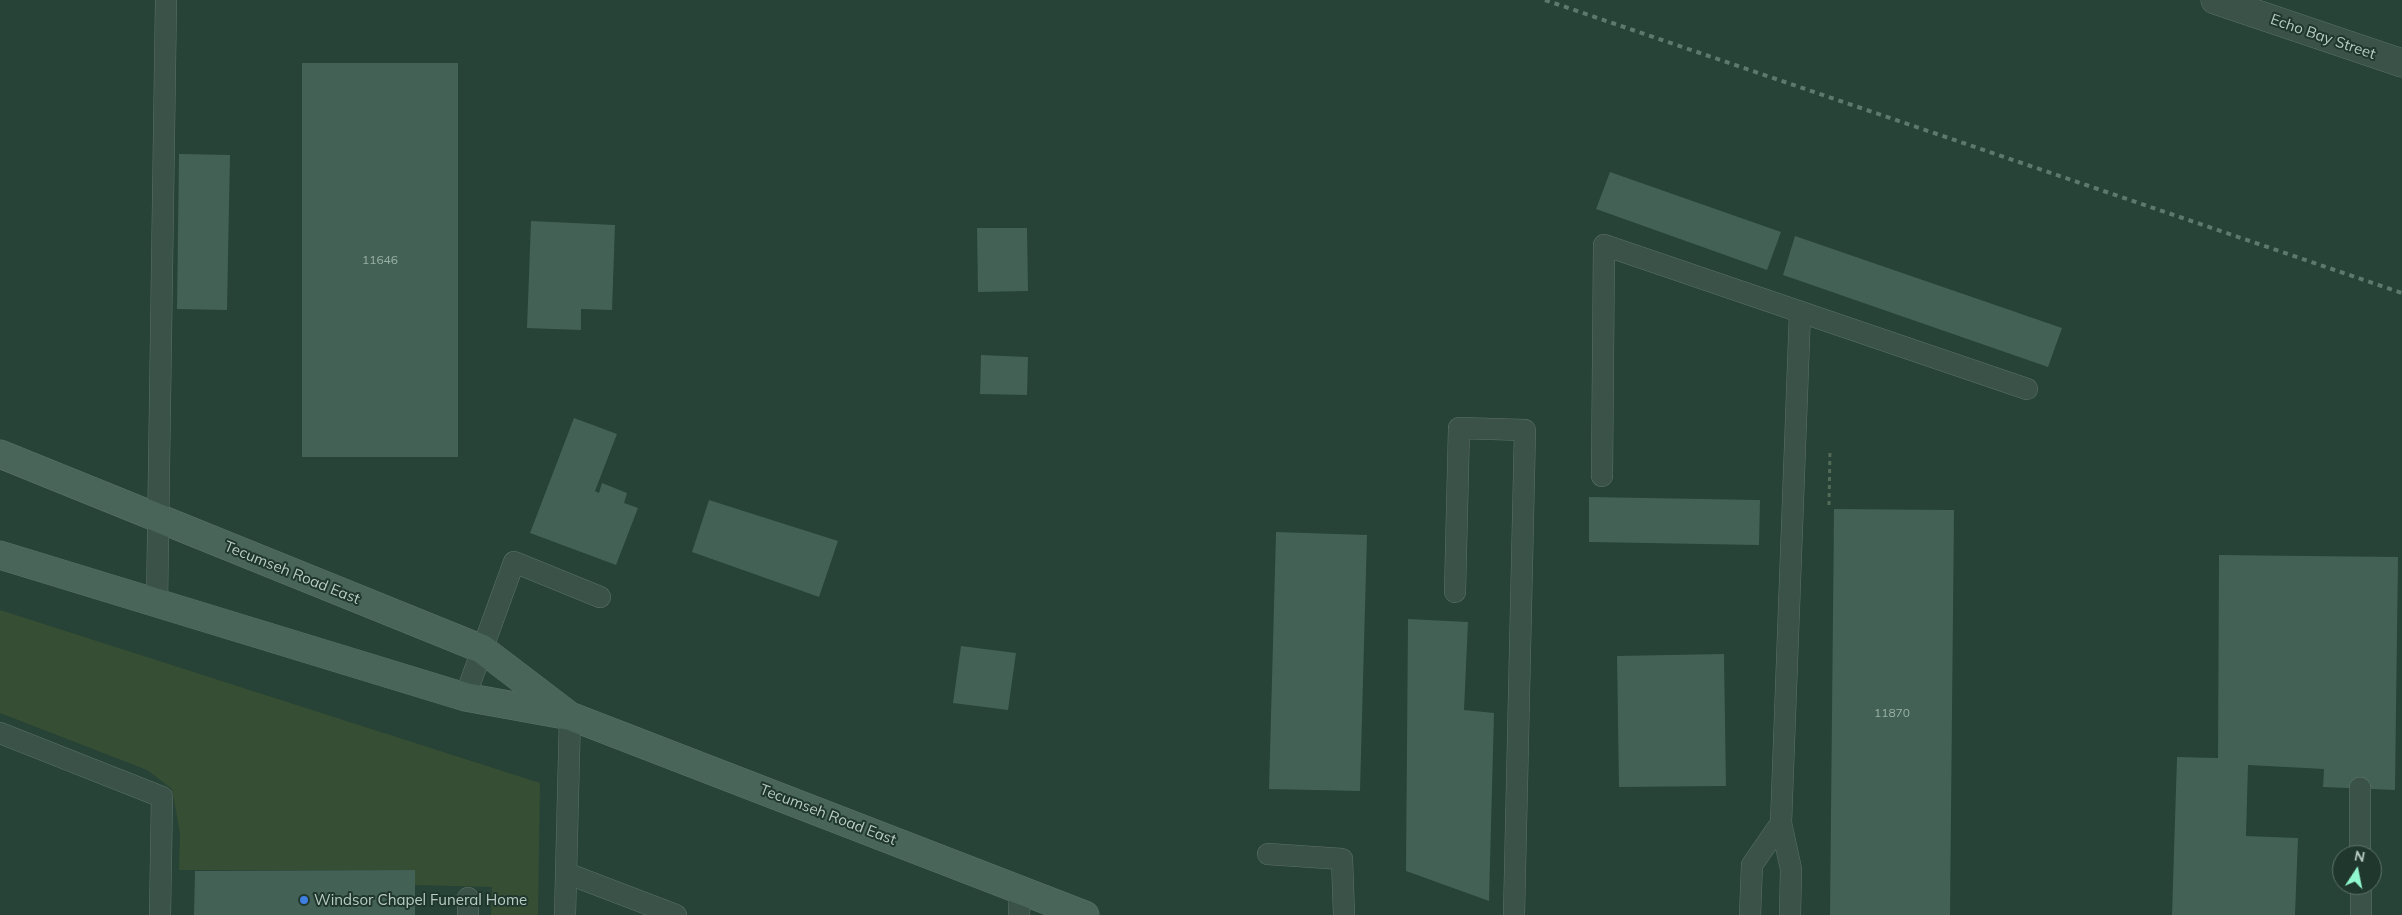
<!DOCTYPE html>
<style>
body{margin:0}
#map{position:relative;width:2402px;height:915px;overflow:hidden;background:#274236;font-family:Mulish,sans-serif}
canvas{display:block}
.north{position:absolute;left:2332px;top:845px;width:50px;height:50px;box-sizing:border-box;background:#20372d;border:1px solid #5d7369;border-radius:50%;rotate:11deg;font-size:14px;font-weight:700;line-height:20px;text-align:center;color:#b8ccc4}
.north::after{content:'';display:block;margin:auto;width:18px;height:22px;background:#91f7ce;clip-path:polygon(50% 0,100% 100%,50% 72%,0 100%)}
</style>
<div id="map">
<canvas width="2402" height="915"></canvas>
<div class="north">N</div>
</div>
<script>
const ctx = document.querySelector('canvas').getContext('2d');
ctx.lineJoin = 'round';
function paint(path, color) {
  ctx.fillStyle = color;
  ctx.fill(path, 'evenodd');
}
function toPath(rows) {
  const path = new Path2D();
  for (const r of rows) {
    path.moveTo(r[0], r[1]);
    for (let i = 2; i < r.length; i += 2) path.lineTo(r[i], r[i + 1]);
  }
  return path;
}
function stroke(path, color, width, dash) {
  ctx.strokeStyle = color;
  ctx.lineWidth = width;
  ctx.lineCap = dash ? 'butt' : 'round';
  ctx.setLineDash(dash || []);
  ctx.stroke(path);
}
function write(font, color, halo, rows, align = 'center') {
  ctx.font = font + ' Mulish,sans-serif';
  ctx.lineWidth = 4;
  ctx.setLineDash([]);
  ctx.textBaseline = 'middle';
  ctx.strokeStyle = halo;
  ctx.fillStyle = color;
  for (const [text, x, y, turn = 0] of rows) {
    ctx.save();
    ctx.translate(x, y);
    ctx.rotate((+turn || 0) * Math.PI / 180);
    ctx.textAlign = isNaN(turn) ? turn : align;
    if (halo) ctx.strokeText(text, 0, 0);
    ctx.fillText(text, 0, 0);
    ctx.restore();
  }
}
paint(toPath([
 [0,610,540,783,538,915,491,915,492,887,415,885,415,870,179,870,180,833,172,789,147,770,0,713]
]), '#364e33');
paint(toPath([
 [302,63,458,63,458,457,302,457],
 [179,154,230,155,227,310,177,309],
 [1610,172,1781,232,1767,270,1596,209],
 [531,221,615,225,612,310,581,309,581,330,527,328],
 [977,228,1027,228,1028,291,978,292],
 [1795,236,2062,328,2048,367,1783,275],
 [981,355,1028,357,1027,395,980,394],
 [574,418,617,434,595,491,599,493,602,483,627,493,624,503,638,508,616,565,530,533],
 [1589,497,1760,500,1759,545,1589,542],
 [709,500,838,541,819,597,692,552],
 [1834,509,1954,510,1950,915,1830,915],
 [1276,532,1367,535,1360,791,1269,789],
 [2219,555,2398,557,2395,790,2323,787,2324,769,2248,765,2246,836,2298,838,2295,915,2172,915,2177,757,2218,758],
 [1408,619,1468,622,1464,710,1494,713,1489,901,1406,871],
 [961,646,1016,653,1008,710,953,703],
 [1724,654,1726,786,1619,787,1617,656],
 [415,870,415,915,194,915,195,871]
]), '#436155');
const service = toPath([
 [1602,476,1604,245,2027,389],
 [1455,592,1459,428,1525,430,1514,915],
 [157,603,166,0],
 [465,697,514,562,600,597],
 [0,733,162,797,160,915],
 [2360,788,2360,855],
 [1268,854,1342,859,1344,915],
 [566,873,676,915],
 [2361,885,2361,915],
 [468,915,468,898],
 [565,915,570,716],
 [1019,915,1020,888],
 [1750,915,1752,865,1781,823],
 [1790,915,1791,869,1781,823,1800,312]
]);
const minor = toPath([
 [2215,0,2402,63]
]);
const secondary = toPath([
 [0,454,482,649,566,713],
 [0,555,465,697,570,716,1085,915]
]);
stroke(service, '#5c7269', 22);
stroke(minor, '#5c7269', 29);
stroke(secondary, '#5c7269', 29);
stroke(toPath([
 [1829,505,1830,450]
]), '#536b56', 3, [4, 4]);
stroke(service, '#3b5248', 21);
stroke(minor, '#3b5248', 28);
stroke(secondary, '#49655a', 28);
stroke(toPath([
 [1545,0,2402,293]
]), '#5d796d', 4, [5, 5]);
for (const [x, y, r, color] of [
 [304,900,5,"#3f7fe0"]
]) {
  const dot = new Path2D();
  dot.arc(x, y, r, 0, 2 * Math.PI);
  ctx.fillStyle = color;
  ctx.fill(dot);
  stroke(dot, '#20372d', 2);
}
write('12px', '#9bb1a8', null, [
 ["11646",380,260],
 ["11870",1892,713]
]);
write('15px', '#b8ccc4', '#20372d', [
 ["Echo Bay Street",2323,37,19],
 ["Tecumseh Road East",292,573,22],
 ["Tecumseh Road East",828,815,21]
]);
write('15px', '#b8ccc4', '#20372d', [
 ["Windsor Chapel Funeral Home",314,900]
], 'left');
</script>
